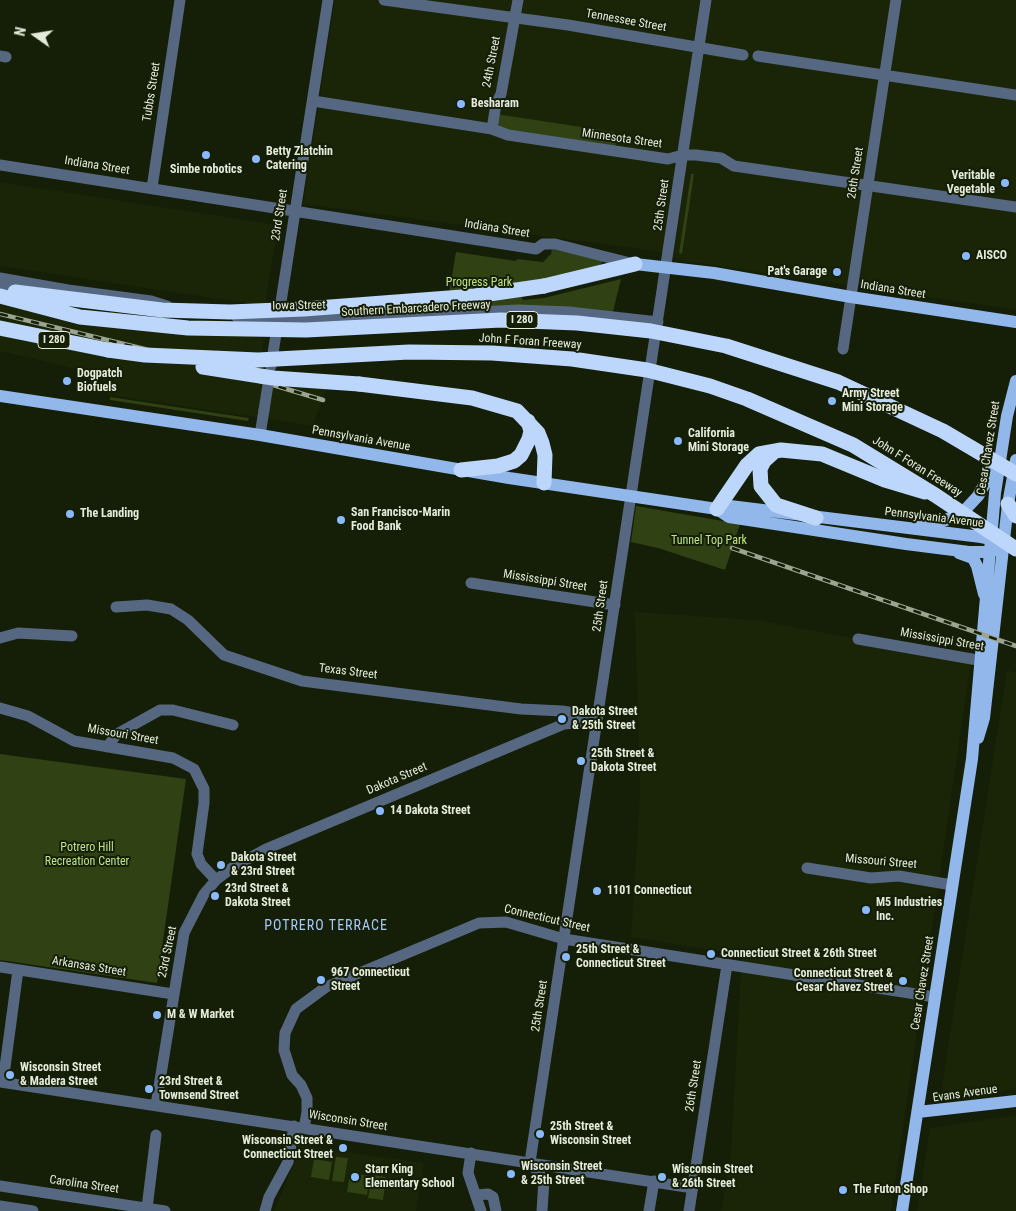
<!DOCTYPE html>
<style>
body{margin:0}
#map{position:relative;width:1016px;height:1211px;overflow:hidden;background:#151e06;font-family:"Roboto Condensed",sans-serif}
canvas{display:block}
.north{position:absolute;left:10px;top:10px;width:50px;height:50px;-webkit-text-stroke:4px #151e06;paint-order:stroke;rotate:283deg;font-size:14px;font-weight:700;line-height:20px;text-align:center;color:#e4ebdb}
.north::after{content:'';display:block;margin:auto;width:18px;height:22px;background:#e4ebdb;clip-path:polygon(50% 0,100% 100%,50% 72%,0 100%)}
</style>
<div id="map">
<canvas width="1016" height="1211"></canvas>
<div class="north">N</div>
</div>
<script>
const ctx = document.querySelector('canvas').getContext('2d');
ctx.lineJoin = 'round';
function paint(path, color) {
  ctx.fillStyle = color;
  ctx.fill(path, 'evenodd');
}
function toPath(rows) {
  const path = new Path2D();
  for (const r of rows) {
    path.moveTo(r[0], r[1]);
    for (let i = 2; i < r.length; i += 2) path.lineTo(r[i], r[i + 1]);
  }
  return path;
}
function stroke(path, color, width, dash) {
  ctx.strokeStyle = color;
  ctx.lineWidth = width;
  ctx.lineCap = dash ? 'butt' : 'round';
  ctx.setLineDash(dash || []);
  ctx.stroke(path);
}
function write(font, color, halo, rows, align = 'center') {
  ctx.font = font + ' "Roboto Condensed",sans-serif';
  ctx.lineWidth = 4;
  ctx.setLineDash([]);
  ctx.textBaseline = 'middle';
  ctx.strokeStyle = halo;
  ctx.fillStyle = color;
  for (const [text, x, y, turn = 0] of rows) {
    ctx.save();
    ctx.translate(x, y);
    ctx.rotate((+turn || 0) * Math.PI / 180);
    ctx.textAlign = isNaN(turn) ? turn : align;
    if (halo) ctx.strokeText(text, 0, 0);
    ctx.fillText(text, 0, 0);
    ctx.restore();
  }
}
paint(toPath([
 [335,0,1016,0,1016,310,684,261,655,251,303,204],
 [0,182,278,225,265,306,0,266],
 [0,299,264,338,260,365,327,387,313,426,108,395,101,375,0,351],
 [635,612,758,620,971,661,891,1211,721,1211,731,1149,742,955,631,937,640,794],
 [1007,670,1016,673,1016,1089,940,1098],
 [1016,1115,1016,1211,917,1211,930,1128],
 [299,1145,424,1163,416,1211,274,1211,294,1163]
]), '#192506');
paint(toPath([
 [496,114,614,132,616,148,500,129,495,120],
 [691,174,694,174,682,254,679,253],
 [552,249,602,261,602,263,597,267,517,286,523,300,544,298,621,279,612,316,446,311,456,252,516,261,517,259,543,262,551,254],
 [110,397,249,418,248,421,110,400],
 [636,506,740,524,725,570,658,548,631,542],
 [0,754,186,779,157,983,0,960],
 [336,1157,348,1158,344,1182,332,1181],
 [314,1159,332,1162,329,1180,311,1177],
 [350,1173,370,1176,367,1195,347,1192],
 [372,1175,386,1177,383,1200,368,1198]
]), '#304114');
stroke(toPath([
 [384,0,568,25,743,55],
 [0,56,6,57],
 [758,56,1016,95],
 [313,101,492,129,508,135,668,159,683,155,696,155,721,158,734,166,1016,207],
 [492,129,496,104,501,94,518,0],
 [0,165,536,249,543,244,555,244,634,264],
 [152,188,180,0],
 [0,278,68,290,151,301,167,306],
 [0,288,23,292],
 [237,317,278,322,518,310,569,312,658,322],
 [843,349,896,0],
 [271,366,328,0],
 [260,435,264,410],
 [471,583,615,605],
 [116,607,147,605,171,609,188,620,224,655,302,681,521,709,562,711,581,714,593,719],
 [0,638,18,633,72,636],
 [858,639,989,662],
 [0,708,28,716,74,741,173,758,194,769,204,789,204,803,197,854,201,864,216,880],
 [107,747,117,734,160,710,173,710,233,725],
 [807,868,871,878,899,876,952,885],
 [0,967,173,994],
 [0,1082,693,1188],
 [3,1082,18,970],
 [156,1105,184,933,204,894,216,880,233,867,266,849,564,724,596,721],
 [304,1128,307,1112,307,1098,301,1085,292,1075,284,1050,285,1033,296,1009,326,987,479,923,506,922,564,939,935,997],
 [471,1153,468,1173,481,1211],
 [0,1186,165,1211],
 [476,1195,488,1194,493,1197,496,1211],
 [0,1206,33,1211],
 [147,1208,156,1135],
 [265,1211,269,1197,288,1162,294,1126],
 [542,1211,544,1180,530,1162,706,0],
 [649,1211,654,1181],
 [689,1211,727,965]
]), '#566881', 11);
stroke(toPath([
 [635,264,714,273,851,297,1016,322],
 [0,396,260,435,509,478,717,509,730,506,981,537,991,539,1000,544],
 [717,509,729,517,906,544,969,552,990,552,997,549],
 [920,526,946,520,965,510,978,496,988,478,994,460],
 [959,553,973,558,977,566,984,594],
 [978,738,984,718,1008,504,1016,460],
 [918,1112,1016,1101],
 [902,1211,972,759,995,493,1007,416,1016,381]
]), '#92b7eb', 12);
stroke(toPath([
 [544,286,635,264],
 [0,328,108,350],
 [359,384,472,398,517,411,538,433,542,443,545,455,544,483],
 [774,452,764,461,760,469,761,486,776,505,816,518],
 [461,470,498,466,514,461,521,455,529,439,531,431,528,421],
 [1008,504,1016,516],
 [717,509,747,465,759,454,781,450,822,454,885,480,925,492]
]), '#bcd6fc', 15);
const rail = toPath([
 [0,314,190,360,323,400],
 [732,548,1016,646]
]);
stroke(rail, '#9ca491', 4.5);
stroke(rail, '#151e06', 2.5, [8]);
stroke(toPath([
 [264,410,270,372]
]), '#566881', 11);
stroke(toPath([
 [15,292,162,310,230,312,304,309,475,296,544,286],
 [0,296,80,317,188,328,306,330,501,320,577,323,651,331,726,346,838,382,943,431,1016,474],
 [108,350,145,355,258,360,409,352,492,353,572,359,647,370,710,386,747,399,853,445,935,495,1016,549],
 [203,367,273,378,359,384]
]), '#bcd6fc', 15);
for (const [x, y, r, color] of [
 [461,104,5,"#8abafc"],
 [206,155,5,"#8abafc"],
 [256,159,5,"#8abafc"],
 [1005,183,5,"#8abafc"],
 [966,256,5,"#8abafc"],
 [837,272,5,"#8abafc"],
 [67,381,5,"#8abafc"],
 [832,401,5,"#8abafc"],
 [678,441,5,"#8abafc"],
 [70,514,5,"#8abafc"],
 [341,520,5,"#8abafc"],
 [562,719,5,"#8abafc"],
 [581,761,5,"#8abafc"],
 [380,811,5,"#8abafc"],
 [221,865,5,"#8abafc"],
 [597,891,5,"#8abafc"],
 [215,896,5,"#8abafc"],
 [866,910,5,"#8abafc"],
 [711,954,5,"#8abafc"],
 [566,957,5,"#8abafc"],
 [321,980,5,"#8abafc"],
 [903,981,5,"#8abafc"],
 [157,1015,5,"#8abafc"],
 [10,1075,5,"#8abafc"],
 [149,1089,5,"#8abafc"],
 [540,1134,5,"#8abafc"],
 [343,1148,5,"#8abafc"],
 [511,1174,5,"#8abafc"],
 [355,1177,5,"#8abafc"],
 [662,1177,5,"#8abafc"],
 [843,1190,5,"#8abafc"]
]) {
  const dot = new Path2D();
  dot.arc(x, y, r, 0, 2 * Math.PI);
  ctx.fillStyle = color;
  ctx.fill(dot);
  stroke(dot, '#151e06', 2);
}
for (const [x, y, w] of [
 [522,320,32],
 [54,340,32]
]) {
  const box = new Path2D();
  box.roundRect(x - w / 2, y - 8.5, w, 17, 4);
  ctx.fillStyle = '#151e06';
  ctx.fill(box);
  stroke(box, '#e4ebdb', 1);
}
write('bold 11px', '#e4ebdb', null, [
 ["I 280",522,320],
 ["I 280",54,340]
]);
write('12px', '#e4ebdb', '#151e06', [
 ["Tennessee Street",626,21,10],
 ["24th Street",492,62,-79],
 ["Tubbs Street",152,92,-81],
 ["Minnesota Street",622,139,8],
 ["Indiana Street",97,166,9],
 ["26th Street",856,173,-81],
 ["25th Street",662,205,-82],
 ["23rd Street",280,215,-81],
 ["Indiana Street",497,229,9],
 ["Indiana Street",893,290,9],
 ["Iowa Street",299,306,-1],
 ["Southern Embarcadero Freeway",416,309,-3],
 ["John F Foran Freeway",530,342,4],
 ["Pennsylvania Avenue",361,439,10],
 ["Cesar Chavez Street",989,448,-81],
 ["John F Foran Freeway",917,467,32],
 ["Pennsylvania Avenue",934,518,7],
 ["Mississippi Street",545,581,9],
 ["25th Street",601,606,-82],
 ["Mississippi Street",942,640,10],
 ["Texas Street",348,672,7],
 ["Missouri Street",123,735,10],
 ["Dakota Street",397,779,-23],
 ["Missouri Street",881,862,5],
 ["Connecticut Street",547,919,13],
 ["23rd Street",168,952,-78],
 ["Arkansas Street",89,967,9],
 ["Cesar Chavez Street",923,983,-81],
 ["25th Street",540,1006,-81],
 ["26th Street",694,1086,-81],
 ["Evans Avenue",965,1094,-8],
 ["Wisconsin Street",348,1121,9],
 ["Carolina Street",84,1185,8]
]);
write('bold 12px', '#e4ebdb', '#151e06', [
 ["Besharam",471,104],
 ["Betty Zlatchin",266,152],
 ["Catering",266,166],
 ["Simbe robotics",206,170,"center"],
 ["Veritable",995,176,"right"],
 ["Vegetable",995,190,"right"],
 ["AISCO",976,256],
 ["Pat's Garage",827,272,"right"],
 ["Dogpatch",77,374],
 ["Biofuels",77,388],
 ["Army Street",842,394],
 ["Mini Storage",842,408],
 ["California",688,434],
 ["Mini Storage",688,448],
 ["San Francisco-Marin",351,513],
 ["Food Bank",351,527],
 ["The Landing",80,514],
 ["Dakota Street",572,712],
 ["& 25th Street",572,726],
 ["25th Street &",591,754],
 ["Dakota Street",591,768],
 ["14 Dakota Street",390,811],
 ["Dakota Street",231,858],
 ["& 23rd Street",231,872],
 ["23rd Street &",225,889],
 ["Dakota Street",225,903],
 ["1101 Connecticut",607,891],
 ["M5 Industries",876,903],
 ["Inc.",876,917],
 ["25th Street &",576,950],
 ["Connecticut Street",576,964],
 ["Connecticut Street & 26th Street",721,954],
 ["967 Connecticut",331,973],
 ["Street",331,987],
 ["Connecticut Street &",893,974,"right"],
 ["Cesar Chavez Street",893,988,"right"],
 ["M & W Market",167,1015],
 ["Wisconsin Street",20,1068],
 ["& Madera Street",20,1082],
 ["23rd Street &",159,1082],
 ["Townsend Street",159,1096],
 ["25th Street &",550,1127],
 ["Wisconsin Street",550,1141],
 ["Wisconsin Street &",333,1141,"right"],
 ["Connecticut Street",333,1155,"right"],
 ["Wisconsin Street",521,1167],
 ["& 25th Street",521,1181],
 ["Starr King",365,1170],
 ["Elementary School",365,1184],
 ["Wisconsin Street",672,1170],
 ["& 26th Street",672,1184],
 ["The Futon Shop",853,1190]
], 'left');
write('12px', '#bde485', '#151e06', [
 ["Progress Park",479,283],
 ["Tunnel Top Park",709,541],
 ["Potrero Hill",87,848],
 ["Recreation Center",87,862]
]);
ctx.letterSpacing = '1px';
write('14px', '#a7cafc', '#151e06', [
 ["POTRERO TERRACE",326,926]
]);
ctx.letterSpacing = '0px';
</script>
